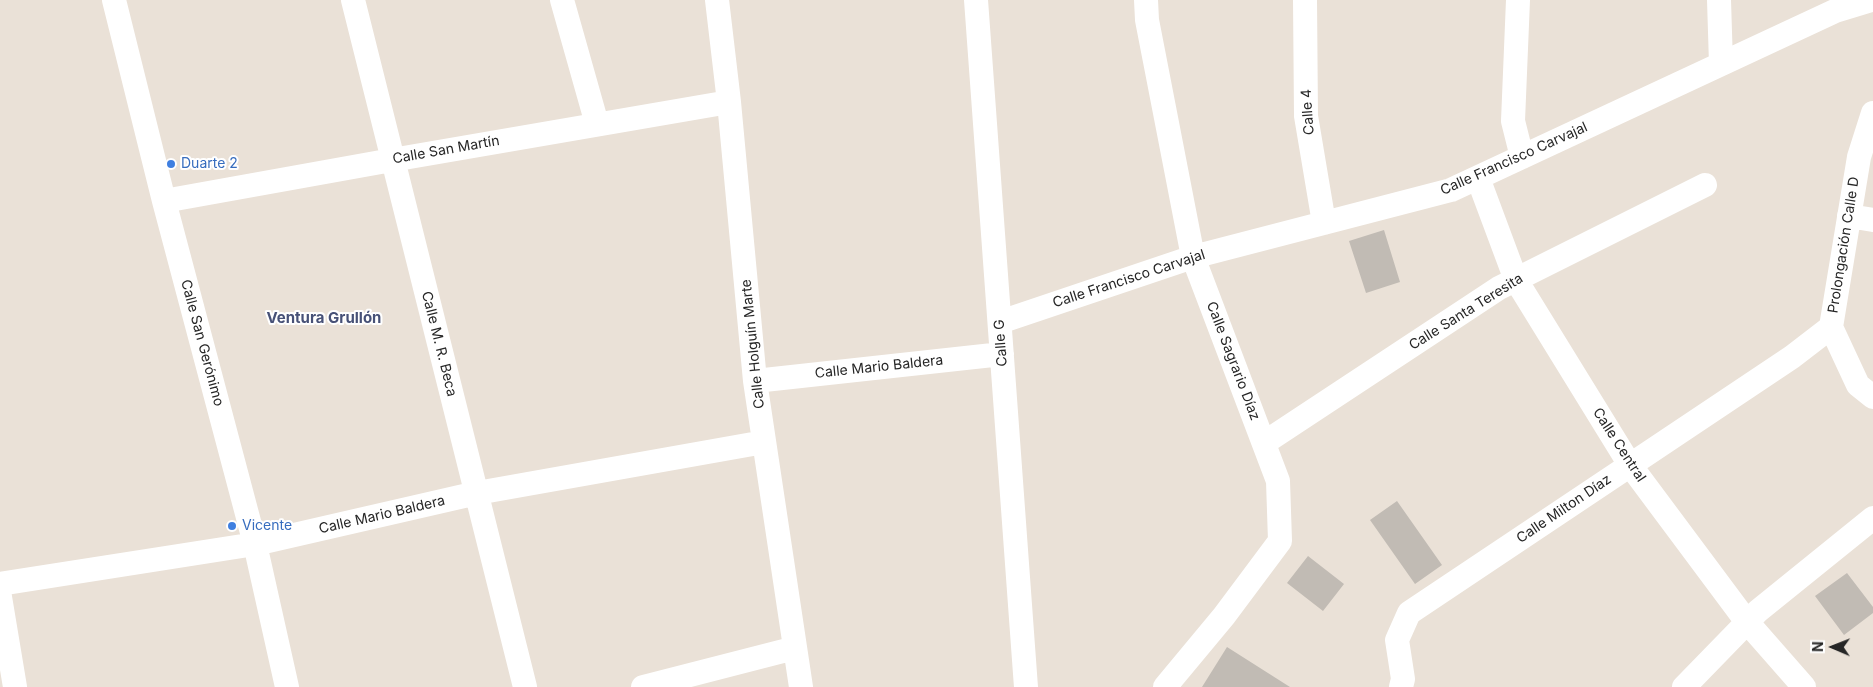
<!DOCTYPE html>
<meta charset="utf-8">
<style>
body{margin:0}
#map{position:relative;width:1873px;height:687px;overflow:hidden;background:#eae1d7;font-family:Inter,sans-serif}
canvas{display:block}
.north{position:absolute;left:1808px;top:622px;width:50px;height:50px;-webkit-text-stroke:4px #fff;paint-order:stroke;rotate:271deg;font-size:14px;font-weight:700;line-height:20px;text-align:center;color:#262626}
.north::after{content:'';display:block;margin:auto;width:18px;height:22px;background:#262626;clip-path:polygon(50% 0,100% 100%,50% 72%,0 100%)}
</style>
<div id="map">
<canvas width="1873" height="687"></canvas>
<div class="north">N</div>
</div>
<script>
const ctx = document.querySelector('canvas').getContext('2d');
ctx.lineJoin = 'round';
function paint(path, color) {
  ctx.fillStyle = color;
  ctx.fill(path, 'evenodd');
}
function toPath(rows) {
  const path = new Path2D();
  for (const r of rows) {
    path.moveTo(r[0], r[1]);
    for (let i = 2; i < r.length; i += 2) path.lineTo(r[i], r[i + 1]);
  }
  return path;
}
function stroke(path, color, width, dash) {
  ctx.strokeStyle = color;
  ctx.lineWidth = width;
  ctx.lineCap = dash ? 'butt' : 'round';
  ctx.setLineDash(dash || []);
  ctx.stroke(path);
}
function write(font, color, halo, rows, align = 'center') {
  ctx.font = font + ' Inter,sans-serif';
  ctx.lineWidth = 4;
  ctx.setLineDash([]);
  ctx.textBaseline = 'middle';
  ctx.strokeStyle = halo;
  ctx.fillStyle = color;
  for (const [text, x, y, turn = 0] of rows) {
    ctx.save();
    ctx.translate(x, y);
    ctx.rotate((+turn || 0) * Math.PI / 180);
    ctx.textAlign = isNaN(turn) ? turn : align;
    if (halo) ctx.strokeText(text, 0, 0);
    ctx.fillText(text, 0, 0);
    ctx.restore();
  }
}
paint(toPath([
 [1384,230,1400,282,1366,293,1349,241],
 [1397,501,1442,565,1415,584,1370,520],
 [1308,556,1344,584,1323,611,1287,583],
 [1847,573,1873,607,1873,613,1844,635,1815,596],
 [1227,647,1290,687,1202,687]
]), '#c1bbb4');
stroke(toPath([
 [114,0,164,201,255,544,287,687],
 [353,0,525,687],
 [562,0,597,124],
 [717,0,729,102,755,381,801,687],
 [976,0,1026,687],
 [1146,0,1147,20,1193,257,1278,481,1280,541,1224,616,1165,687],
 [1305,0,1306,116,1324,223],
 [1518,0,1513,121,1522,157],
 [1719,0,1721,64],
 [1873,113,1859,157,1831,327,1858,385,1873,397],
 [1478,178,1516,280,1630,465,1747,622,1804,687],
 [164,201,392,160,729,102],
 [1849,216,1873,220],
 [1000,322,1193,257,1451,190,1835,11,1871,0],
 [755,381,1002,354],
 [1264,443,1499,288,1705,185],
 [0,584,255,544,477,493,764,442],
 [0,597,15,687],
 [643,687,795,648],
 [1401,687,1403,679,1397,640,1409,613,1792,357,1831,327],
 [1684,687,1758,611,1873,518]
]), '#fff', 24);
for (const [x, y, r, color] of [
 [171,164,5,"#3f7fe0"],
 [232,526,5,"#3f7fe0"]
]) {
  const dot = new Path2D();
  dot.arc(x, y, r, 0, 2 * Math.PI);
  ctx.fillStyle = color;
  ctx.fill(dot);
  stroke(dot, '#fff', 2);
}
write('14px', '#262626', '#fff', [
 ["Calle 4",1308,112,-94],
 ["Calle San Martín",446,150,-10],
 ["Calle Francisco Carvajal",1514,159,-24],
 ["Prolongación Calle D",1844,245,-81],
 ["Calle Francisco Carvajal",1129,279,-18],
 ["Calle Santa Teresita",1466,312,-32],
 ["Calle San Gerónimo",202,343,75],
 ["Calle G",1001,343,-94],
 ["Calle M. R. Beca",439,344,76],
 ["Calle Holguín Marte",753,344,-96],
 ["Calle Sagrario Díaz",1233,361,69],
 ["Calle Mario Baldera",879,367,-6],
 ["Calle Central",1619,445,57],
 ["Calle Milton Díaz",1564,509,-34],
 ["Calle Mario Baldera",382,515,-13]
]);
write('14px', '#366cbe', '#fff', [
 ["Duarte 2",181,164],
 ["Vicente",242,526]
], 'left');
write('bold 15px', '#475177', '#fff', [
 ["Ventura Grullón",324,318]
]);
</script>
